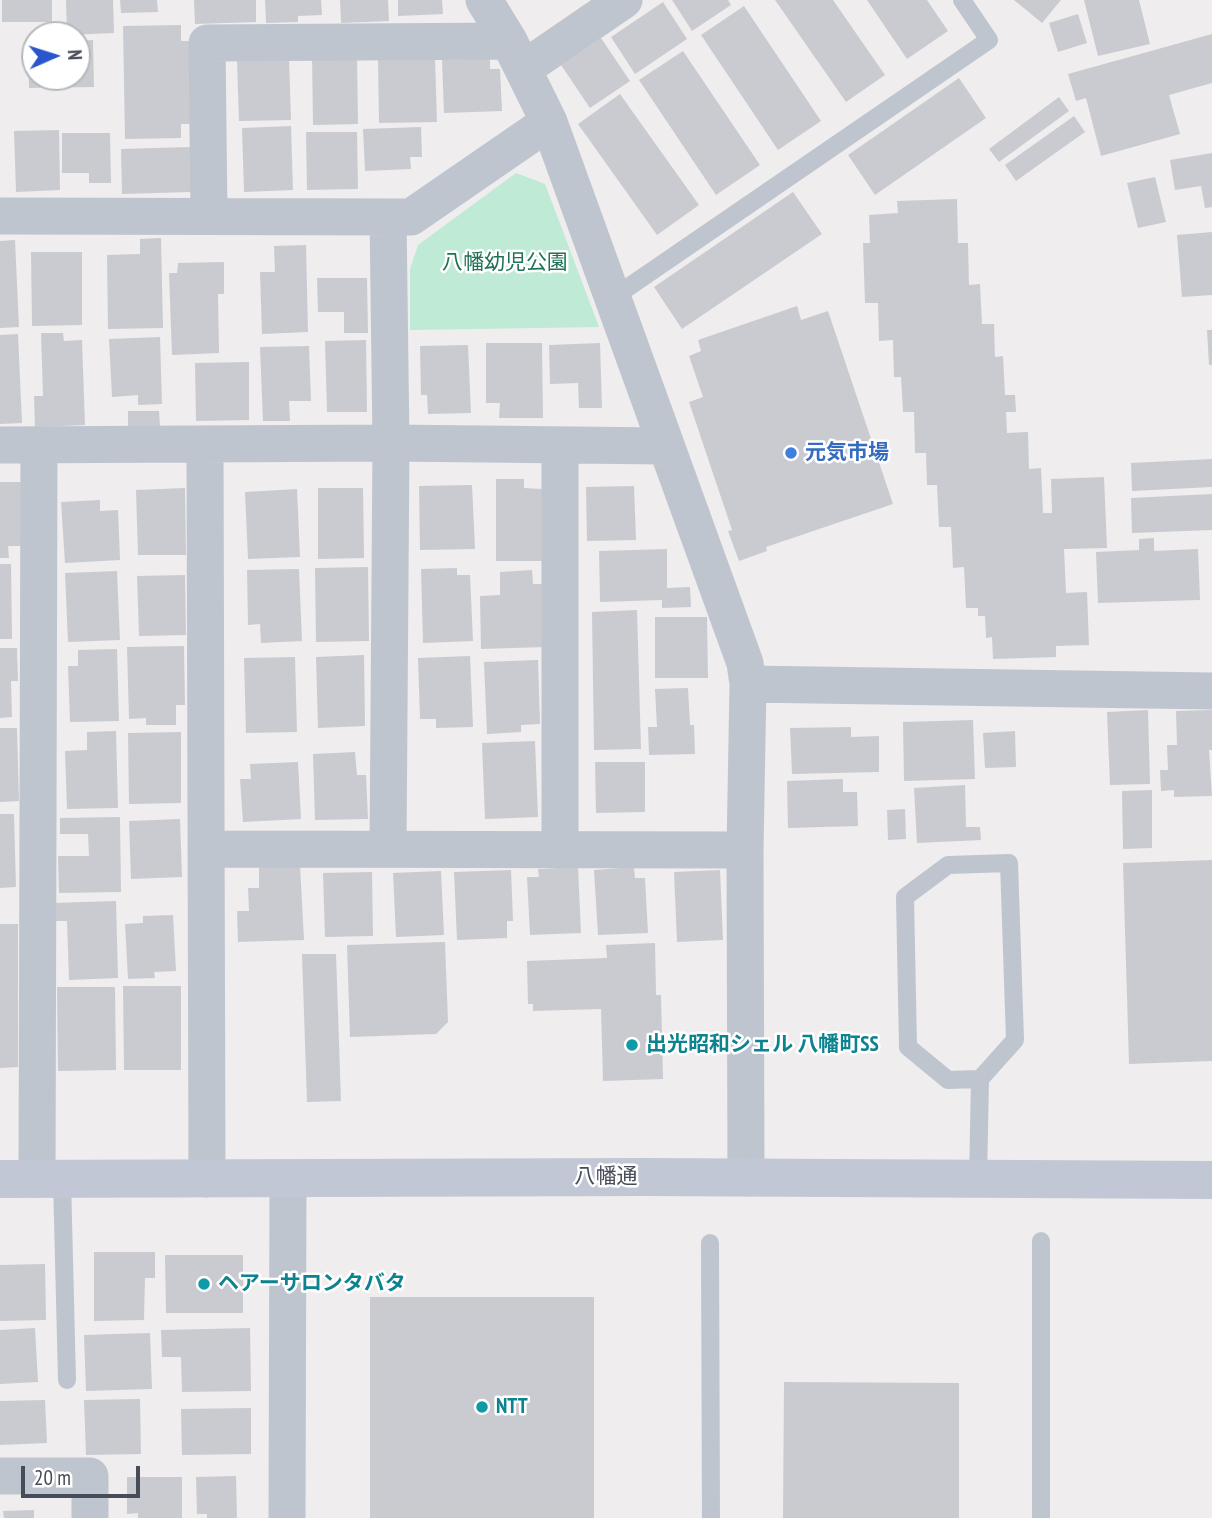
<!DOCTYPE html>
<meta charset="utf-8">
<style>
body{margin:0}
#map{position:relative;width:1212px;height:1518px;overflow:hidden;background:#efeded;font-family:"PT Sans Narrow",sans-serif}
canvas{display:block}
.north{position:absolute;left:21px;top:21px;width:70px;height:70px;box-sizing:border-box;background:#fff;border:2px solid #b5b8bc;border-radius:50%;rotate:87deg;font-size:19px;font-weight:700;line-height:28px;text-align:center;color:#474d58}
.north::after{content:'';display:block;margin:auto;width:24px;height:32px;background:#2a56cc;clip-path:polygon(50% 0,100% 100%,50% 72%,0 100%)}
.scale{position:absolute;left:21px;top:1466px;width:119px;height:32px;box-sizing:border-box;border:4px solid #474d58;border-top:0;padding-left:9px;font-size:21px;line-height:24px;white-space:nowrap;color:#474d58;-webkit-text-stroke:5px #fff;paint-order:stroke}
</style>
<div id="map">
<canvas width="1212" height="1518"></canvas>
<div class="north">N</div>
<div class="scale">20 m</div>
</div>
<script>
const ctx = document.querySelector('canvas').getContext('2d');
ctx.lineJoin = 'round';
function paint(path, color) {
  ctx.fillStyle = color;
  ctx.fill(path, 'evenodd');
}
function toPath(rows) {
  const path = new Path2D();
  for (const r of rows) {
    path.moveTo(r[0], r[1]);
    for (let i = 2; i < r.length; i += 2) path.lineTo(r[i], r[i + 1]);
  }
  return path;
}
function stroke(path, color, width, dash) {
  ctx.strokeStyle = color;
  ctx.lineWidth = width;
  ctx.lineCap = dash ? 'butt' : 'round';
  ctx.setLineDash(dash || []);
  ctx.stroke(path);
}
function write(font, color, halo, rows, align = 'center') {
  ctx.font = font + ' "PT Sans Narrow","Noto Sans JP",sans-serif';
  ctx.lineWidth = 5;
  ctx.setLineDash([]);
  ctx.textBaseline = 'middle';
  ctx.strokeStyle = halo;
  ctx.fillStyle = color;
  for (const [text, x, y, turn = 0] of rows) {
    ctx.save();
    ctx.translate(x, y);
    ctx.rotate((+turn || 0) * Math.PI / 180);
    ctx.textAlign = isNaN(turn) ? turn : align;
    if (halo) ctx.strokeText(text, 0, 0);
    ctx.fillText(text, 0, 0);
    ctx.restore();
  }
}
paint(toPath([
 [516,173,545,184,599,327,410,330,410,269,418,245]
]), '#beead6');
paint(toPath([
 [2,0,52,0,52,22,2,22],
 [66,0,113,0,114,33,67,35],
 [120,0,157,0,158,12,121,13],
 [194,0,256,0,256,22,195,24],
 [265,0,321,0,322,15,298,16,298,22,266,23],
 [340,0,388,0,389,21,341,23],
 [398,0,442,0,443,14,398,16],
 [672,0,728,0,731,5,692,31],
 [775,0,833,0,885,75,846,102],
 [867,0,927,0,948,31,907,59],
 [1014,0,1061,0,1042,23],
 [1084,0,1139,0,1150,44,1098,56],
 [663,2,687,39,635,74,611,37],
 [744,6,821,121,778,150,701,35],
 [1078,14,1087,43,1058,52,1049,23],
 [181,25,181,41,191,41,193,124,181,124,181,138,125,139,123,26],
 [1212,34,1212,83,1169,95,1180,134,1101,156,1086,98,1076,101,1068,74],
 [601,38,630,81,590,108,561,65],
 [93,40,94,87,29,88,28,41,35,41,35,77,77,77,77,41],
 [683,51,760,165,716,195,639,80],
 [357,54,358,124,313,125,312,55],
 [490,58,490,69,500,69,502,111,444,113,442,60],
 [289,59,291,120,239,121,237,61],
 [435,59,437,122,379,123,378,60],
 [959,78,986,118,875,195,848,155],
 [620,94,699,205,657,235,578,124],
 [1059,97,1069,111,999,162,989,149],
 [1074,116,1085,132,1016,181,1005,165],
 [291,126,293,190,244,192,242,128],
 [421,127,422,157,410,157,411,169,365,171,363,129],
 [59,130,60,190,16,192,14,131],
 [306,132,357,132,358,189,307,190],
 [62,133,110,133,111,183,89,183,89,173,62,173],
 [190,147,191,192,122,194,121,149],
 [1212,153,1212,207,1205,208,1201,186,1175,190,1170,160],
 [1155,177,1166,222,1138,228,1127,183],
 [793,192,822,234,682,329,654,287],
 [957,199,958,243,968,243,969,285,980,284,982,324,994,324,995,357,1003,356,1005,395,1015,395,1016,412,1006,412,1007,433,1028,432,1029,469,1041,468,1043,513,1052,513,1051,479,1104,477,1107,548,1064,549,1066,593,1087,592,1089,645,1056,646,1056,657,993,659,992,637,986,638,985,616,978,616,978,608,966,608,964,567,953,568,951,527,939,527,937,485,927,485,926,453,915,453,914,412,903,412,901,377,894,377,893,340,879,341,878,303,865,303,863,243,870,243,869,215,898,213,897,201],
 [1212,232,1212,295,1182,297,1177,235],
 [161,238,163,328,108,329,107,255,140,254,140,239],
 [15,240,19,327,0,328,0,241],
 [306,245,308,332,262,334,260,272,275,272,274,246],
 [31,252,82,252,82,325,32,326],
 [224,262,224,294,218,294,219,353,172,355,169,273,177,273,178,263],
 [317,278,367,278,368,333,344,333,344,312,318,312],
 [797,306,801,320,828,311,893,504,766,547,767,551,739,561,728,531,732,530,689,402,703,397,689,356,701,351,698,340],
 [1207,330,1212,330,1212,365,1209,365],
 [41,333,63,333,64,341,82,340,85,425,35,427,34,396,43,396],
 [18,334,22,423,0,424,0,335],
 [160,337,162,404,138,405,138,395,112,397,109,339],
 [366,340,367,412,327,412,325,341],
 [486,343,542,343,543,418,499,418,500,403,486,403],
 [600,343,602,408,579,408,578,383,550,384,549,345],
 [468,345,471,413,428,414,427,395,421,395,420,346],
 [309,346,311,401,289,401,290,421,263,421,260,347],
 [249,362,249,420,196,421,195,363],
 [128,411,159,411,160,426,128,427],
 [1212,459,1212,487,1132,491,1131,463],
 [496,479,524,479,524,488,542,489,543,561,496,561],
 [0,482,21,482,22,546,8,546,9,558,0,558],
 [472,485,475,549,420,550,419,486],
 [634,486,636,540,587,541,586,487],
 [185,488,186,555,138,555,136,490],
 [318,488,363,488,364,558,318,559],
 [297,489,300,557,248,559,245,492],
 [1212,494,1212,530,1132,533,1131,498],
 [100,500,100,511,118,510,120,560,65,563,61,502],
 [1154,538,1154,551,1198,549,1200,600,1098,603,1096,552,1139,550,1139,539],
 [667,549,667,588,690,587,691,607,662,608,662,600,600,602,599,551],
 [0,564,11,564,12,639,0,639],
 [368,567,369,641,316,642,315,568],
 [457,568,457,575,470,575,473,641,423,643,421,569],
 [299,569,302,641,261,643,260,624,248,625,247,570],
 [532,570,533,584,542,584,545,647,481,649,480,596,500,595,500,572],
 [117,571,120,640,68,642,65,573],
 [185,575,186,635,139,636,137,576],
 [637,610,641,749,594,750,592,612],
 [655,617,707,617,708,678,655,678],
 [184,646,185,705,176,705,176,725,146,725,146,718,129,719,127,647],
 [0,648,17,648,18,681,11,681,12,717,0,718],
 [117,649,119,721,70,722,68,666,78,666,78,650],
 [364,655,365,726,318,728,316,657],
 [470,656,473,727,436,728,436,719,420,719,418,658],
 [295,657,297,732,246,733,244,658],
 [538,660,540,724,521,725,521,732,487,734,484,662],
 [688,688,690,725,694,725,695,754,649,755,648,727,657,727,655,689],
 [1148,710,1150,784,1110,785,1107,712],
 [1212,710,1212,750,1209,750,1212,796,1174,797,1174,790,1161,791,1160,770,1168,770,1167,745,1177,745,1176,711],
 [973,720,975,779,904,781,903,722],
 [851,727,851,737,879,736,879,772,792,774,790,728],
 [0,728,17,728,19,801,0,802],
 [116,731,118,808,67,809,65,751,87,750,87,732],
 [1015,731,1016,767,985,768,983,733],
 [181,732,181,803,129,804,128,733],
 [535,741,538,817,485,819,482,743],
 [355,752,357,775,366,775,368,819,315,820,313,754],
 [298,762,301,819,243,822,240,779,251,779,250,764],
 [595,762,645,762,645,812,596,813],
 [843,779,843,792,857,792,858,826,788,828,787,781],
 [965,785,966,827,980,827,981,840,917,843,914,788],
 [1152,790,1152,848,1123,849,1122,791],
 [905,809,906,839,888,840,887,810],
 [0,814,14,814,16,887,0,888],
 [120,817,121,892,59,893,58,856,89,856,88,834,60,834,60,818],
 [180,819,182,877,131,879,129,821],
 [1212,860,1212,1061,1129,1064,1123,863],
 [300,865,304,940,238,942,237,911,249,911,248,888,259,888,259,866],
 [578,867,581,933,530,935,527,877,539,877,538,869],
 [634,867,635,878,645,878,648,933,598,935,594,870],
 [511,870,513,921,507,921,507,938,457,940,454,872],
 [720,870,723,940,677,942,674,872],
 [441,871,444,935,396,937,393,873],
 [372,872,373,936,325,937,323,873],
 [116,901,118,978,69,980,67,921,54,921,53,903],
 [173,915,176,971,154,972,155,978,128,979,125,924,143,923,143,916],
 [0,924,18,924,18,1067,0,1068],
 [445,942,448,1022,436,1034,350,1037,347,945],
 [655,943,656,995,661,995,663,1079,603,1081,601,1009,533,1011,533,1004,528,1004,527,961,607,958,606,945],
 [302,954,336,954,341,1101,307,1102],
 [123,986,181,986,181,1070,124,1070],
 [57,987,115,987,116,1070,58,1071],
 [94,1252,155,1252,155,1278,145,1278,144,1320,94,1321],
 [165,1255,243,1255,243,1313,166,1313],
 [45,1264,46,1320,0,1321,0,1265],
 [370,1297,594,1297,594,1518,370,1518],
 [35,1328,38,1382,0,1384,0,1330],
 [250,1328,251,1391,182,1392,181,1357,162,1357,161,1330],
 [150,1333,152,1389,86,1391,84,1335],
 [784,1382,959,1383,959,1518,783,1518],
 [140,1399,141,1454,86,1455,84,1400],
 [45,1400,47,1443,0,1445,0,1401],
 [251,1408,251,1454,182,1455,181,1409],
 [236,1476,237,1518,207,1518,207,1514,197,1514,196,1477],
 [127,1477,182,1477,182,1518,138,1518,138,1513,127,1514],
 [34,1510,34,1518,4,1518,3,1511]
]), '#cacbd1');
stroke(toPath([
 [614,297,989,40,962,0],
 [62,1179,67,1380],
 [978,1180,980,1079,1015,1040,1009,863,948,865,905,897,908,1047,948,1080,980,1079],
 [710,1243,711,1518],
 [1041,1518,1041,1241]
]), '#bfc5ce', 18);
stroke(toPath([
 [484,0,509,41,549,122,745,663,748,684,745,850,746,1178],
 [523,69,624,0],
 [0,216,411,217,549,122],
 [209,216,207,43,509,41],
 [0,445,391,443,666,446],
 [205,445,207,1179],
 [560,446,560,850],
 [748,684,1212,691],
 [388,848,391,443,388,217],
 [206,849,745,850],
 [37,1179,39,445],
 [0,1476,90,1476,90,1518],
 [287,1518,288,1179]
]), '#bfc5ce', 37);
stroke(toPath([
 [0,1179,645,1177,1212,1180]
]), '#c1c7d4', 38);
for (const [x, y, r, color] of [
 [791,453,7,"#3f7fe0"],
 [632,1045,7,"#0f9aa8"],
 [204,1284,7,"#0f9aa8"],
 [482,1407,7,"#0f9aa8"]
]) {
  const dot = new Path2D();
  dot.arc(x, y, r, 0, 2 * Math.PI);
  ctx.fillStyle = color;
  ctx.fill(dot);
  stroke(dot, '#fff', 2.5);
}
write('21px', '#1f7256', '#fff', [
 ["八幡幼児公園",505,263]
]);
write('bold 21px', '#366cbe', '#fff', [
 ["元気市場",805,453]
], 'left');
write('bold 21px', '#0d838f', '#fff', [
 ["出光昭和シェル 八幡町SS",646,1045],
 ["ヘアーサロンタバタ",218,1284],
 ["NTT",496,1407]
], 'left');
write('21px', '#474d58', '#fff', [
 ["八幡通",606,1177]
]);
</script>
